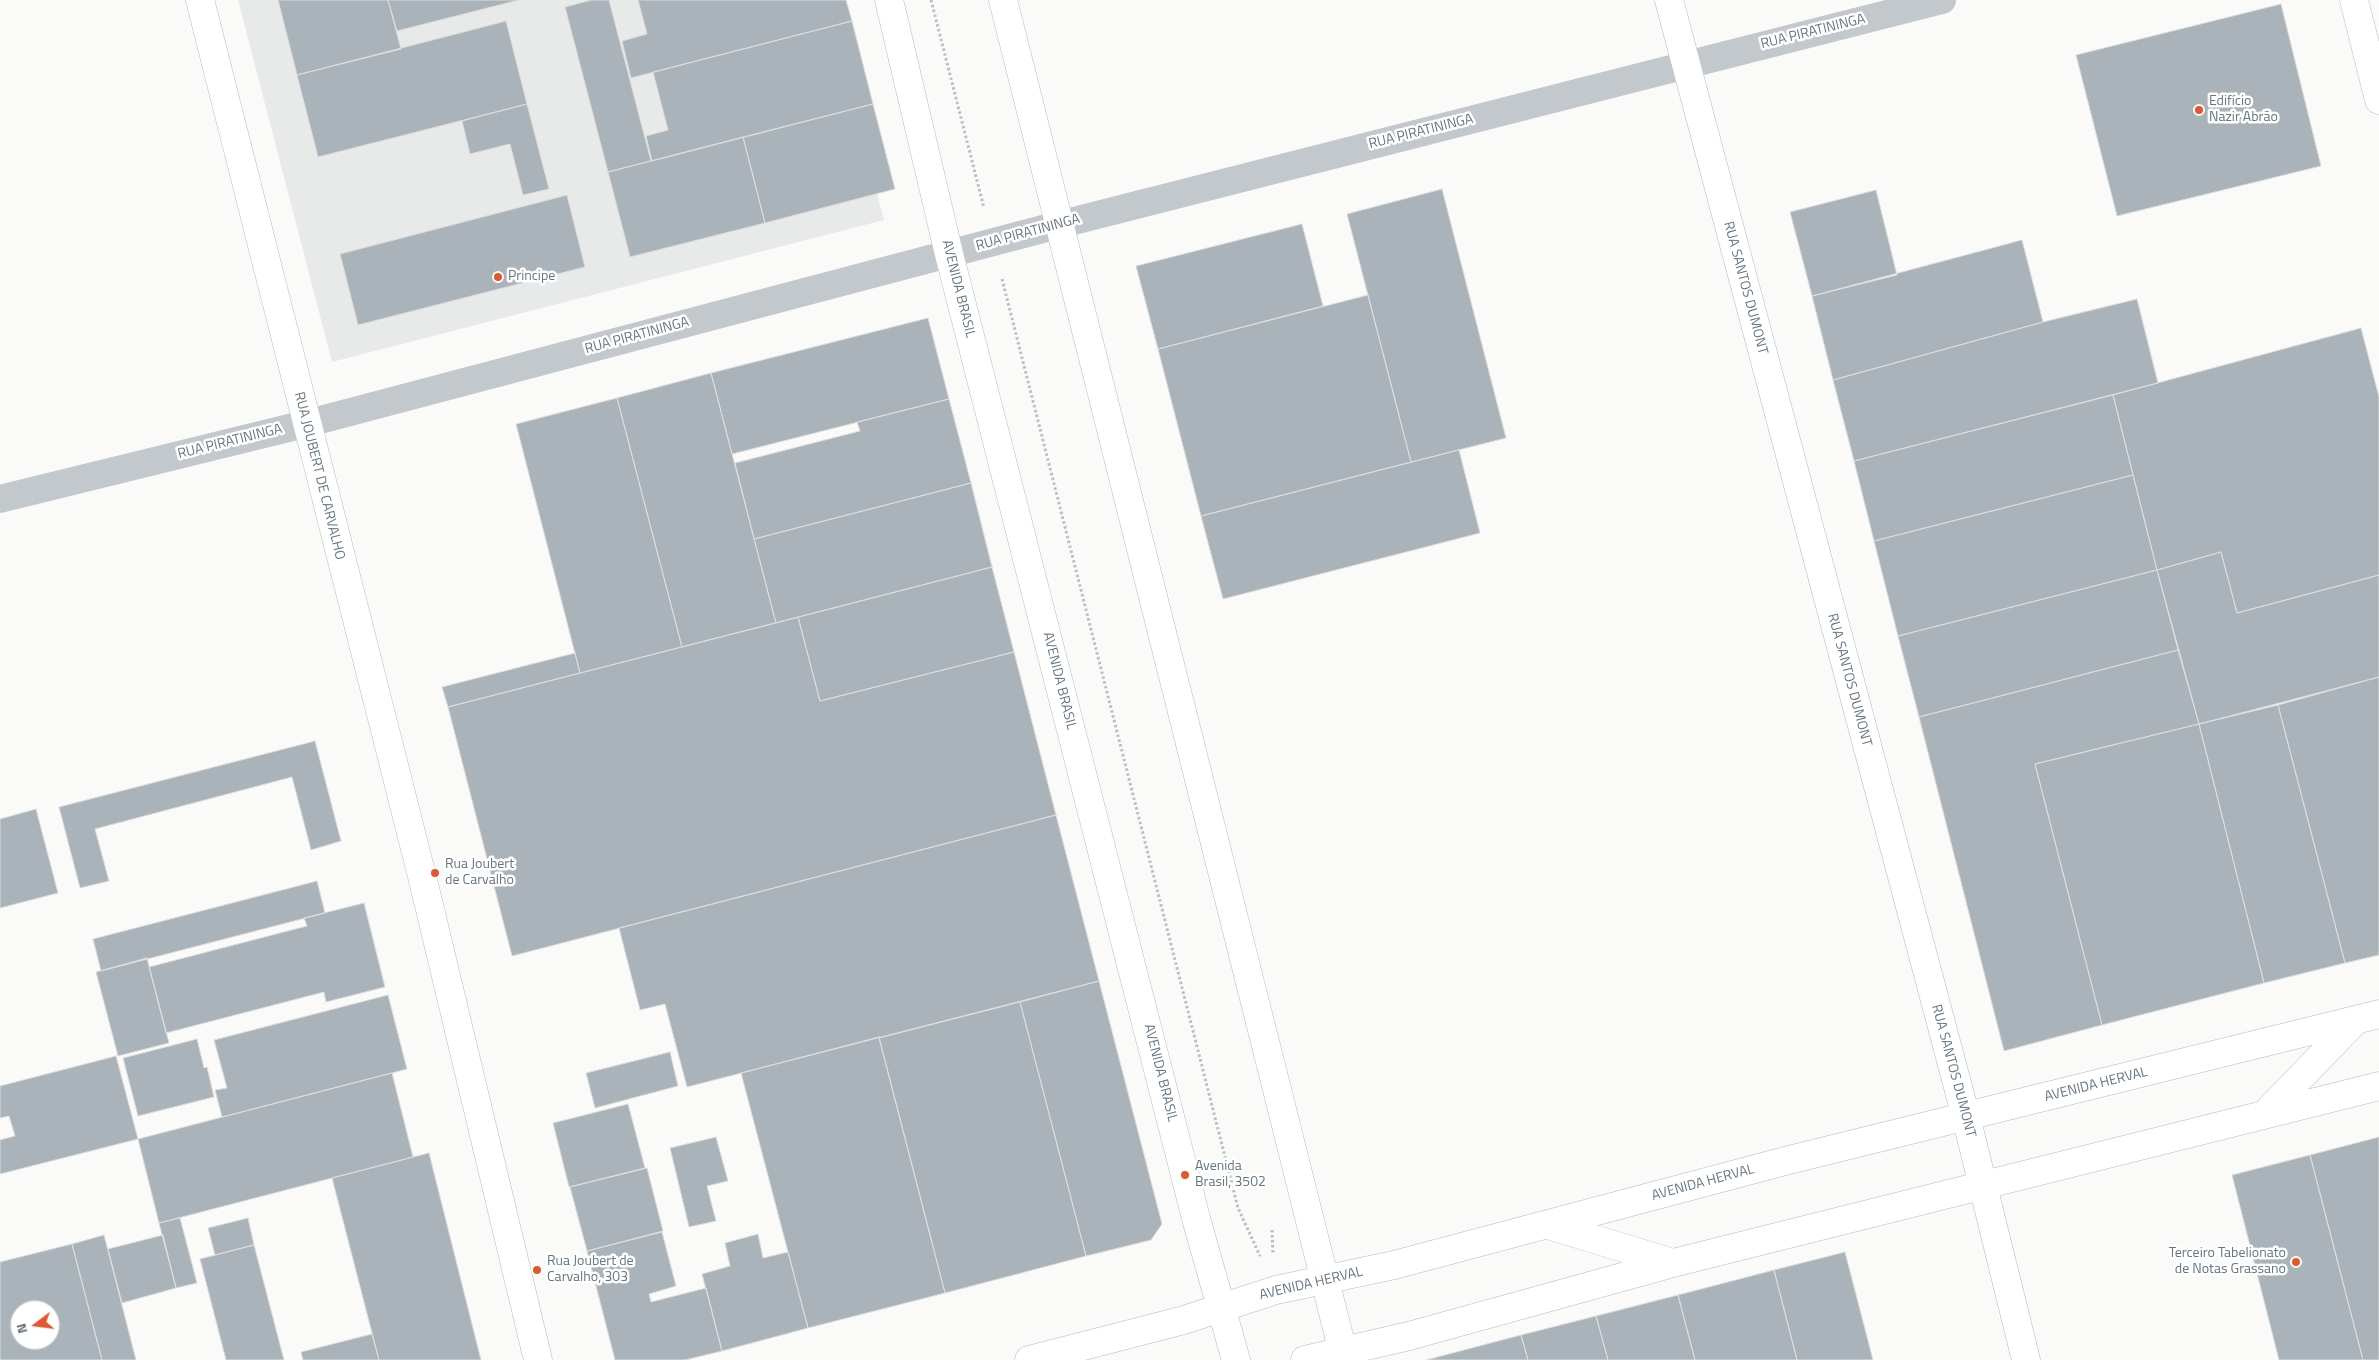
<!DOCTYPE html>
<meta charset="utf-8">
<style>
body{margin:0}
#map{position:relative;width:2379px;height:1360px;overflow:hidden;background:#fafaf8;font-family:"Titillium Web",sans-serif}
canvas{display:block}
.north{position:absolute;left:10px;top:1300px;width:50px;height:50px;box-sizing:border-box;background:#fff;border:1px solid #c1c8cd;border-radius:50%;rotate:255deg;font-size:14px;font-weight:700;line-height:20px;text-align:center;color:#657683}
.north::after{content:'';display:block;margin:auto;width:18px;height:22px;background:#e4572e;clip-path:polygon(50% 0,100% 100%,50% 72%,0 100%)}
</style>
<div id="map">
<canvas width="2379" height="1360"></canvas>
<div class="north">N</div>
</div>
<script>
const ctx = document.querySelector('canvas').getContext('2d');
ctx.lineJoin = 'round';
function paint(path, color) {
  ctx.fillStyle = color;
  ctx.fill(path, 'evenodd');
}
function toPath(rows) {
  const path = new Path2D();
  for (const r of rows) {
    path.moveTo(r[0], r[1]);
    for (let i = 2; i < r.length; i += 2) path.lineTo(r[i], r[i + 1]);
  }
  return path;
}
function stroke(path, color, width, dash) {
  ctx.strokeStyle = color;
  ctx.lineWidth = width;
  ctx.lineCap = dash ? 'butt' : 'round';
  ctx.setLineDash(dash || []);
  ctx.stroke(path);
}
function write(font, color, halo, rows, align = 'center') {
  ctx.font = font + ' "Titillium Web",sans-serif';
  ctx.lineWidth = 5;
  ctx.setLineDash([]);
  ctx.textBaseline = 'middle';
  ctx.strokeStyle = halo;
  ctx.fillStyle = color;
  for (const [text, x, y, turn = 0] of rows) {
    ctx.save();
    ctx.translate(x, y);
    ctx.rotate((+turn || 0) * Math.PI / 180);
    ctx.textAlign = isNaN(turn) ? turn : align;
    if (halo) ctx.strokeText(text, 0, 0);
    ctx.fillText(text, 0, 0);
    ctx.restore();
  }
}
paint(toPath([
 [238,0,827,0,884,220,332,362]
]), '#e8e9e9');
const building = toPath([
 [278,0,388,0,401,49,297,75,278,0],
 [388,0,519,0,397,31,388,0],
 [591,0,609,0,651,161,608,172,565,7,591,0],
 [638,0,846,0,852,21,631,78,622,41,647,34,638,0],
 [2281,4,2321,166,2117,216,2076,55,2281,4],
 [506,21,527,104,318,157,297,75,506,21],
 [852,21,873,104,652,161,646,136,668,130,653,72,852,21],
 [527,104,549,189,523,195,510,144,470,154,462,121,527,104],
 [873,104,895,189,765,223,743,137,873,104],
 [743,137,765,223,630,257,608,172,743,137],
 [1442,189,1506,438,1411,462,1347,214,1442,189],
 [1876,190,1897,275,1812,296,1790,212,1876,190],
 [567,195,585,267,358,325,340,254,567,195],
 [1302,224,1323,306,1158,349,1136,266,1302,224],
 [2022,240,2043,322,1833,380,1812,296,2022,240],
 [1368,295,1411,462,1201,516,1158,349,1368,295],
 [2137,299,2158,383,1854,461,1833,380,2043,322,2137,299],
 [928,318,949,399,732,454,711,373,928,318],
 [2361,328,2379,397,2379,575,2237,613,2221,552,2157,570,2113,395,2361,328],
 [711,373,776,623,682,647,617,398,711,373],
 [2113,395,2133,475,1874,541,1854,461,2113,395],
 [617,398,682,647,580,673,516,424,617,398],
 [949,399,971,483,754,539,735,463,860,431,857,422,949,399],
 [1459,450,1480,533,1223,599,1201,516,1459,450],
 [2133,475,2157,570,1898,636,1874,541,2133,475],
 [971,483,992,567,776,623,754,539,971,483],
 [2221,552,2237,613,2379,575,2379,677,2199,724,2157,570,2221,552],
 [992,567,1014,652,820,701,798,617,992,567],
 [2157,570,2178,650,1919,717,1898,636,2157,570],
 [798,617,820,701,1014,652,1056,815,512,956,448,707,798,617],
 [2178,650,2199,724,2035,764,2102,1025,2004,1051,1919,717,2178,650],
 [575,653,580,673,448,707,442,687,575,653],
 [2379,677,2379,955,2345,963,2278,705,2379,677],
 [2278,705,2345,963,2264,983,2199,724,2278,705],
 [2199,724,2264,983,2102,1025,2035,764,2199,724],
 [315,741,341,841,311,850,292,777,95,829,109,881,80,888,59,807,315,741],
 [36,809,58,893,0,908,0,819,36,809],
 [1056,815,1099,981,687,1087,665,1004,640,1010,619,928,1056,815],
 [317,881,325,913,101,971,93,939,317,881],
 [364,903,385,987,326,1002,324,992,166,1033,149,967,307,926,304,918,364,903],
 [147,958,169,1043,118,1056,96,972,147,958],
 [1099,981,1162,1224,1151,1240,1086,1256,1020,1002,1099,981],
 [388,995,407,1069,222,1117,215,1090,227,1088,214,1040,388,995],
 [1020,1002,1086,1256,945,1293,879,1038,1020,1002],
 [879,1037,945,1293,808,1328,741,1073,879,1037],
 [197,1039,204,1068,207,1067,214,1097,138,1116,123,1058,197,1039],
 [670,1052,678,1086,595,1108,586,1073,670,1052],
 [116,1056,138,1139,0,1174,0,1140,15,1136,9,1116,0,1118,0,1086,116,1056],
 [392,1073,413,1157,159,1223,138,1139,392,1073],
 [628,1104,645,1168,569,1187,553,1123,628,1104],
 [716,1137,728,1181,707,1186,716,1221,689,1227,670,1148,716,1137],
 [2379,1137,2379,1360,2363,1360,2310,1155,2379,1137],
 [429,1153,481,1360,379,1360,332,1178,429,1153],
 [2310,1155,2363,1360,2279,1360,2232,1175,2310,1155],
 [647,1168,663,1231,587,1251,570,1187,647,1168],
 [180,1218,197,1283,176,1288,159,1223,180,1218],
 [248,1218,254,1245,215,1255,208,1228,248,1218],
 [662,1232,676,1286,649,1294,651,1302,706,1288,722,1351,685,1360,615,1360,587,1251,662,1232],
 [758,1234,763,1258,788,1252,808,1328,722,1351,702,1274,730,1266,725,1243,758,1234],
 [104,1235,136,1360,102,1360,72,1244,104,1235],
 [163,1235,176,1288,122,1303,108,1249,163,1235],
 [72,1244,102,1360,0,1360,0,1262,72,1244],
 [20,1310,50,1310,50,1340,20,1340,20,1310],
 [254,1245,284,1360,226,1360,200,1259,254,1245],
 [1845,1252,1873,1360,1797,1360,1774,1270,1845,1252],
 [1774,1270,1797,1360,1695,1360,1678,1295,1774,1270],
 [1678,1295,1695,1360,1608,1360,1596,1316,1678,1295],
 [1596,1316,1608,1360,1528,1360,1521,1335,1596,1316],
 [372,1334,379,1360,303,1360,301,1352,372,1334],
 [1521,1335,1528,1360,1426,1360,1521,1335]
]);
paint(building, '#aab3b9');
stroke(building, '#dcdcda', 1);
const secondary = toPath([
 [200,0,422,876,538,1360],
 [889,0,949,254,1197,1222,1236,1360],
 [1003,0,1345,1360],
 [1669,0,1966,1117,2026,1360],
 [2354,0,2379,100],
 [2265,1114,2356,1020],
 [1548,1225,1673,1263],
 [1029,1360,1184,1320,1276,1290,1394,1265,1785,1161,2379,1014],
 [1305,1360,1409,1336,1673,1263,2379,1086]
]);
stroke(secondary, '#b3babf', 29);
stroke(toPath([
 [931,0,984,208],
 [1002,279,1238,1208,1260,1256],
 [1272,1230,1273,1254]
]), '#bbbfc2', 3, [2.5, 2.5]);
stroke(toPath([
 [0,499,305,424,1058,225,1942,0]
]), '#c3c8cc', 28);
stroke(secondary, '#fff', 28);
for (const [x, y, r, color] of [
 [2199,110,5,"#e4572e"],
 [498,277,5,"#e4572e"],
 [435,873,5,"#e4572e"],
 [1185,1175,5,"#e4572e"],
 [2296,1262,5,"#e4572e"],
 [537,1270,5,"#e4572e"]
]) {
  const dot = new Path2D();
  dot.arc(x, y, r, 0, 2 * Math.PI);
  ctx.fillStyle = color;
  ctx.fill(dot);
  stroke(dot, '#fff', 2);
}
write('14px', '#657683', '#fff', [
 ["RUA PIRATININGA",1813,32,-14],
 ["RUA PIRATININGA",1421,132,-14],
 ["RUA PIRATININGA",1028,233,-15],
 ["RUA SANTOS DUMONT",1745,288,75],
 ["AVENIDA BRASIL",958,289,76],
 ["RUA PIRATININGA",637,336,-15],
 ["RUA PIRATININGA",230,442,-14],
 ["RUA JOUBERT DE CARVALHO",319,476,76],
 ["RUA SANTOS DUMONT",1849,680,75],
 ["AVENIDA BRASIL",1059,681,76],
 ["RUA SANTOS DUMONT",1953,1071,75],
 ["AVENIDA BRASIL",1160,1073,76],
 ["AVENIDA HERVAL",2096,1085,-14],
 ["AVENIDA HERVAL",1703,1183,-15],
 ["AVENIDA HERVAL",1311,1284,-13]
]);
write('14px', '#657683', '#fff', [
 ["Edifício",2209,102],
 ["Nazir Abrão",2209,118],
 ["Principe",508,277],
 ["Rua Joubert",445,865],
 ["de Carvalho",445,881],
 ["Avenida",1195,1167],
 ["Brasil, 3502",1195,1183],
 ["Terceiro Tabelionato",2286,1254,"right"],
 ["de Notas Grassano",2286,1270,"right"],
 ["Rua Joubert de",547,1262],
 ["Carvalho, 303",547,1278]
], 'left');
</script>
